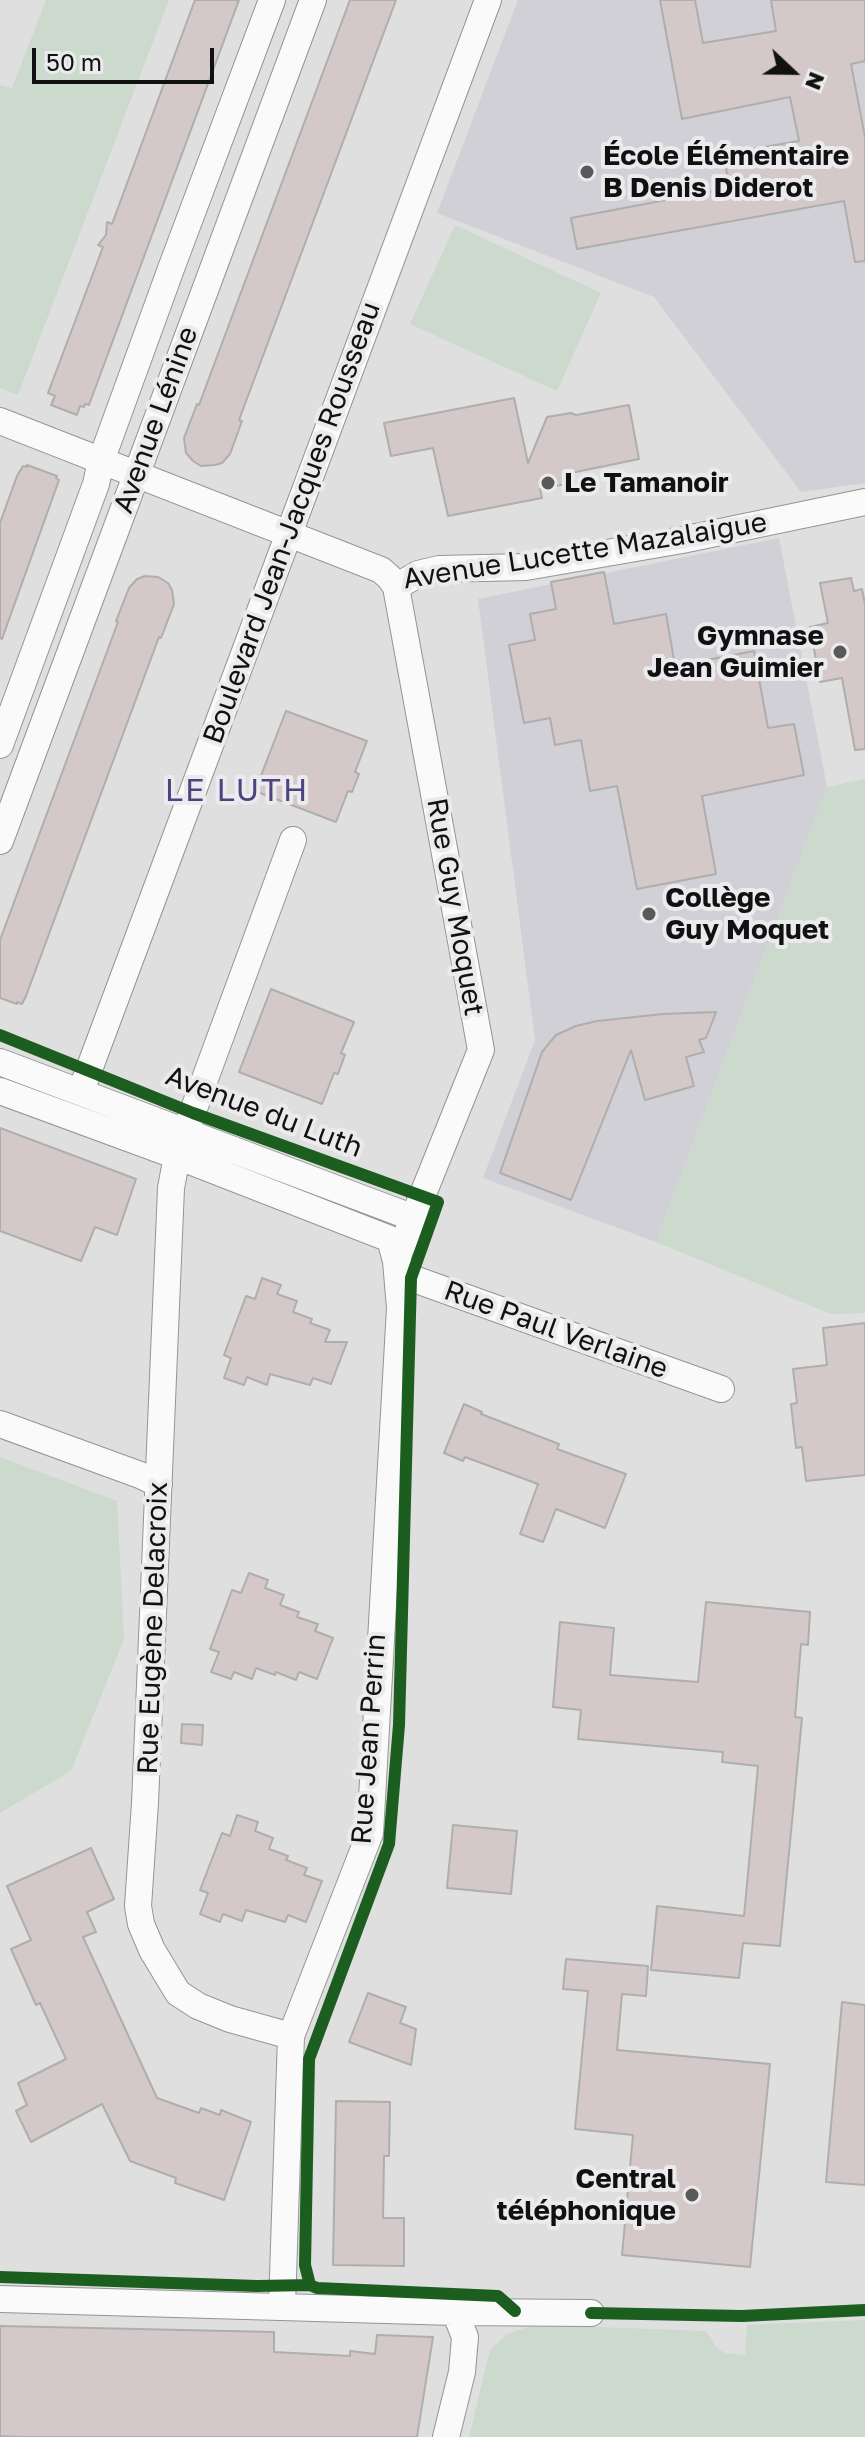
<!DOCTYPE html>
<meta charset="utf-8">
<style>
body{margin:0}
#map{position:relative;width:865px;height:2437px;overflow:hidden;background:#dfdfe0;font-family:"Golos Text",sans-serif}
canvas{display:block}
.north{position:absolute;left:753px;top:32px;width:80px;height:80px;-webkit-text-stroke:6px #ebebee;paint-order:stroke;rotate:112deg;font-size:22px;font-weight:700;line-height:32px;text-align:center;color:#111112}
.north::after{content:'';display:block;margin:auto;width:28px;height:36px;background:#111112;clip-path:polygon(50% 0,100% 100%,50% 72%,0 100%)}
.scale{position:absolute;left:32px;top:48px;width:182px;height:36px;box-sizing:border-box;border:4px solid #111112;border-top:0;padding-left:10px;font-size:24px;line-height:28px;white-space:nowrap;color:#111112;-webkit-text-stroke:6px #ebebee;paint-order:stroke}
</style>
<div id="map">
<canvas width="865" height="2437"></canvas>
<div class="north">N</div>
<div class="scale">50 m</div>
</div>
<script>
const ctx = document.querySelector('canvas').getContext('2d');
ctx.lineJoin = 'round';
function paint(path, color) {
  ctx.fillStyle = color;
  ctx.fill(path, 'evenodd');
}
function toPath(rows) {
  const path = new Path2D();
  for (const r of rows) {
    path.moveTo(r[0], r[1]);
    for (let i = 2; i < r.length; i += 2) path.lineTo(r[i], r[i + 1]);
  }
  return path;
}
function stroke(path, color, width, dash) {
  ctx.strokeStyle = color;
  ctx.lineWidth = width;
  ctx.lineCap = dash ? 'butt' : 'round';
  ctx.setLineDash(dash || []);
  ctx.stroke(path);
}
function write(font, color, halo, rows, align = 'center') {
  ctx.font = font + ' "Golos Text",sans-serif';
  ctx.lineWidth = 8;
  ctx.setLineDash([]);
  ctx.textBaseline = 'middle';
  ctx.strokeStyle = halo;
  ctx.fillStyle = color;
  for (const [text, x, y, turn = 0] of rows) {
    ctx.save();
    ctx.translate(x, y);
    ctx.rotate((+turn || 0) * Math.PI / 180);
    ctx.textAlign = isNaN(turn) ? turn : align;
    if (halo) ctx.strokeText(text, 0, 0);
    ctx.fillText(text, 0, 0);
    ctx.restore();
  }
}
paint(toPath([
 [518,0,865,0,865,483,801,492,654,297,437,213],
 [779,538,827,787,656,1242,483,1178,535,1040,478,599]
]), '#d0d0d6');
paint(toPath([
 [46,0,169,0,18,395,0,388,0,85,12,88],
 [455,225,601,293,557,391,410,324],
 [865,779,865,1313,831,1314,656,1242,827,787],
 [0,1457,117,1501,124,1639,71,1771,0,1813],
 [865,2320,865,2437,469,2437,490,2350,507,2334,528,2327,597,2327,706,2331,716,2347,725,2353,745,2355,747,2325]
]), '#cbdacd');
const building = toPath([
 [195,0,239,0,89,405,85,404,84,407,80,406,77,415,51,405,55,396,48,393,103,247,98,245,106,235,107,222,112,224,195,0],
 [350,0,396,0,239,420,242,421,230,454,222,463,215,465,201,466,193,461,186,453,184,438,197,404,199,405,350,0],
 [660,0,695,0,703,43,776,31,771,0,865,0,865,61,851,64,865,137,865,261,855,262,844,201,577,249,571,218,730,188,723,154,799,141,790,97,682,119,660,0],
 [514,398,528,463,547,417,571,413,576,415,629,405,639,459,571,473,571,483,540,489,542,498,448,516,433,448,391,456,384,423,514,398],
 [27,465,57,476,56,478,59,480,2,639,0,638,0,523,17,476,23,466,27,467,27,465],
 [604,572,614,624,666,614,675,666,754,651,768,728,794,724,804,775,702,796,716,874,637,889,617,786,590,791,581,740,555,745,550,718,524,723,509,645,535,640,530,614,556,609,551,582,604,572],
 [145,576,158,577,168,583,172,590,174,604,161,638,159,637,26,996,22,1004,17,1002,17,1004,0,998,0,940,118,622,116,621,129,588,137,579,145,576],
 [851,578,854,591,862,589,865,604,865,749,855,750,842,678,820,682,810,627,828,623,820,583,851,578],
 [286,711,367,741,355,772,359,774,352,792,348,791,336,822,255,791,286,711],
 [271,989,354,1022,341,1053,345,1055,338,1074,334,1073,322,1104,239,1072,271,989],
 [716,1012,706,1038,699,1040,704,1052,686,1057,694,1086,645,1100,631,1050,571,1200,500,1173,542,1052,556,1035,576,1026,597,1021,663,1014,716,1012],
 [0,1128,136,1179,117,1235,95,1227,81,1261,0,1231,0,1128],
 [262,1278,281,1285,277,1294,297,1301,293,1312,312,1319,310,1323,330,1330,325,1342,347,1342,331,1384,313,1378,310,1385,270,1374,267,1385,247,1377,244,1385,224,1378,231,1358,224,1355,246,1296,255,1299,262,1278],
 [865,1323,865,1475,806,1481,802,1447,796,1448,791,1404,797,1403,793,1369,827,1365,823,1328,865,1323],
 [464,1404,482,1412,481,1414,559,1444,557,1449,626,1474,605,1528,556,1509,543,1542,520,1534,538,1484,465,1457,463,1461,444,1453,464,1404],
 [249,1573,268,1580,265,1588,284,1595,280,1605,299,1612,297,1617,318,1624,315,1631,333,1638,317,1679,299,1672,296,1680,276,1672,275,1675,256,1668,252,1679,234,1672,231,1679,211,1672,219,1652,210,1649,232,1590,241,1593,249,1573],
 [706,1602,810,1612,808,1645,801,1644,795,1717,802,1718,780,1946,743,1943,739,1978,651,1970,657,1906,744,1916,758,1766,722,1762,723,1752,578,1739,581,1710,553,1707,560,1622,614,1628,610,1675,698,1682,706,1602],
 [182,1724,203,1725,202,1745,181,1743,182,1724],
 [237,1815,258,1822,255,1831,273,1838,269,1849,288,1856,286,1860,307,1868,304,1875,322,1881,306,1922,288,1915,285,1922,246,1910,242,1921,223,1914,220,1922,200,1914,208,1893,200,1890,222,1833,230,1836,237,1815],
 [453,1825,517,1831,511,1894,447,1888,453,1825],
 [91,1848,114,1899,87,1912,96,1932,83,1937,157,2098,199,2113,201,2108,220,2115,221,2110,251,2122,224,2200,175,2183,176,2178,130,2161,102,2104,31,2142,16,2111,27,2105,18,2083,66,2059,40,2003,36,2005,11,1949,31,1940,7,1886,91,1848],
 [566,1959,648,1966,646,1996,622,1994,617,2050,770,2064,750,2267,622,2255,633,2135,575,2129,588,1991,563,1989,566,1959],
 [368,1993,406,2007,400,2023,416,2029,411,2065,349,2042,368,1993],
 [842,2002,865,2005,865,2185,826,2182,842,2002],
 [336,2101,390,2102,389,2156,384,2156,383,2218,404,2218,404,2266,333,2265,336,2101],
 [0,2326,274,2332,274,2352,350,2356,350,2351,375,2354,377,2335,433,2337,417,2437,22,2437,0,2436,0,2326]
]);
paint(building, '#d4c9c8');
stroke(building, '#afaeae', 2);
const street = toPath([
 [0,421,381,570,390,578,396,587,418,574,439,569,526,567,682,540,865,502],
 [0,745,96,484,101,461,172,266,272,0],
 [0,841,313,0],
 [0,1062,414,1218],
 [0,1091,177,1156,390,1239,396,1261,411,1278,721,1389],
 [81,1091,488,0],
 [0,1424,140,1475,159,1484],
 [291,2036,230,2019,198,2006,178,1993,152,1950,141,1924,138,1906,145,1803,171,1188,177,1156,185,1133,293,840],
 [0,2299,455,2312,591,2313],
 [282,2306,291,2036,370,1833,400,1308,396,1261,481,1050,396,587],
 [446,2437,462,2372,465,2337,455,2312]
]);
stroke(street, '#949495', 28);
stroke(street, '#fafafa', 26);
stroke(toPath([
 [0,1035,193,1113,438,1202,411,1278,399,1725,389,1844,309,2059,305,2265,310,2285],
 [0,2277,257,2286,310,2285,317,2288,498,2296,515,2311],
 [591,2313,742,2316,865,2310]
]), '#1b5e20', 12);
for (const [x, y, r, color] of [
 [587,172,8,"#59595a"],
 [548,483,8,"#59595a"],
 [840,652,8,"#59595a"],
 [649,914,8,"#59595a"],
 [692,2195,8,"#59595a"]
]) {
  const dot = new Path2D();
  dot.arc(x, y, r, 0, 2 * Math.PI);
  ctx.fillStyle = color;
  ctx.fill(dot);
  stroke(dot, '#ebebee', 3);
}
write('bold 28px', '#111112', '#ebebee', [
 ["École Élémentaire",603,156],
 ["B Denis Diderot",603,188],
 ["Le Tamanoir",564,483],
 ["Gymnase",824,636,"right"],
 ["Jean Guimier",824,668,"right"],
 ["Collège",665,898],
 ["Guy Moquet",665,930],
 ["Central",676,2179,"right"],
 ["téléphonique",676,2211,"right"]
], 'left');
write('28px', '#111112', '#ebebee', [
 ["Avenue Lénine",156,420,-70],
 ["Boulevard Jean-Jacques Rousseau",292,523,-70],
 ["Avenue Lucette Mazalaigue",585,551,-9],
 ["Rue Guy Moquet",455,907,80],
 ["Avenue du Luth",264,1112,21],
 ["Rue Paul Verlaine",556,1330,20],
 ["Rue Eugène Delacroix",153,1628,-88],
 ["Rue Jean Perrin",369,1739,-86]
]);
ctx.letterSpacing = '2px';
write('32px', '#4f4280', '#ebebee', [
 ["LE LUTH",237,791]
]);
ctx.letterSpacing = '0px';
</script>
